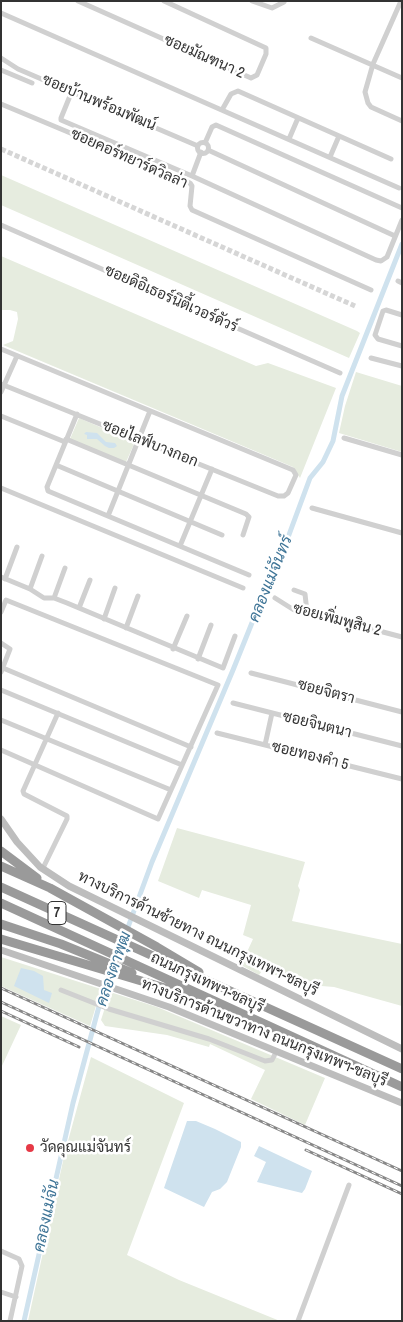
<!DOCTYPE html>
<meta charset="utf-8">
<style>
body{margin:0}
#map{position:relative;width:403px;height:1322px;overflow:hidden;background:#fff;font-family:"Archivo Narrow",sans-serif}
canvas{display:block}
.frame{position:absolute;inset:0;border:2px solid #333;pointer-events:none}
</style>
<div id="map">
<canvas width="403" height="1322"></canvas>
<div class="frame"></div>
</div>
<script>
const ctx = document.querySelector('canvas').getContext('2d');
ctx.lineJoin = 'round';
function paint(path, color) {
  ctx.fillStyle = color;
  ctx.fill(path, 'evenodd');
}
function toPath(rows) {
  const path = new Path2D();
  for (const r of rows) {
    if (r.length === 3) {
      path.moveTo(r[0] + r[2], r[1]);
      path.arc(r[0], r[1], r[2], 0, 2 * Math.PI);
      continue;
    }
    path.moveTo(r[0], r[1]);
    for (let i = 2; i < r.length; i += 2) path.lineTo(r[i], r[i + 1]);
  }
  return path;
}
function stroke(path, color, width, dash) {
  ctx.strokeStyle = color;
  ctx.lineWidth = width;
  ctx.lineCap = dash ? 'butt' : 'round';
  ctx.setLineDash(dash || []);
  ctx.stroke(path);
}
function write(font, color, halo, rows, align = 'center') {
  ctx.font = font + ' "Archivo Narrow",Sarabun,sans-serif';
  ctx.lineWidth = 5;
  ctx.setLineDash([]);
  ctx.textBaseline = 'middle';
  ctx.strokeStyle = halo;
  ctx.fillStyle = color;
  for (const [text, x, y, turn = 0] of rows) {
    ctx.save();
    ctx.translate(x, y);
    ctx.rotate((+turn || 0) * Math.PI / 180);
    ctx.textAlign = isNaN(turn) ? turn : align;
    if (halo) ctx.strokeText(text, 0, 0);
    ctx.fillText(text, 0, 0);
    ctx.restore();
  }
}
paint(toPath([
 [1,175,357,331,360,333,349,358,1,205],
 [1,256,256,366,268,363,336,388,300,478,293,467,3,345,13,341,18,319,17,312,10,310,1,310],
 [356,372,402,386,402,452,339,433,345,406],
 [79,418,135,442,126,462,70,439],
 [177,828,305,862,298,886,300,890,292,921,402,944,402,1006,334,987,309,985,262,971,259,975,241,965,253,939,243,935,251,905,202,890,199,898,158,881],
 [1,957,101,989,90,1026,1,986],
 [110,992,157,1007,325,1078,305,1125,251,1099,265,1070,210,1044,209,1047,167,1035,105,1026,101,1020],
 [1,1016,21,1025,1,1068],
 [91,1057,184,1103,127,1255,179,1280,280,1321,28,1321,65,1152]
]), '#e6ecdf');
paint(toPath([
 [86,432,97,433,106,442,115,443,117,446,114,448,109,448,105,446,97,439,87,439,87,435,84,434],
 [21,968,34,971,43,976,44,990,52,993,49,1003,14,986],
 [187,1121,196,1121,215,1129,241,1142,241,1147,227,1182,220,1189,212,1192,204,1207,164,1188],
 [259,1146,312,1171,305,1189,302,1193,257,1182,266,1162,254,1156]
]), '#cfe2ee');
stroke(toPath([
 [117,957,152,862,233,670,266,588,280,559,310,478,323,462,333,441,342,396,402,244],
 [24,1321,73,1103,101,999,111,972]
]), '#cfe2ee', 5);
stroke(toPath([
 [1,149,355,306]
]), '#d6d6d6', 5, [5, 2.5]);
stroke(toPath([
 [78,1,251,78,257,75,266,54,266,48,164,1],
 [252,1,272,8,284,2],
 [401,1,373,64,365,92,368,103,371,107,402,121],
 [1,13,399,188],
 [311,38,402,78],
 [1,58,18,69,198,146],
 [1,70,32,83],
 [72,91,61,118,61,120,192,176,376,260,381,261,387,257,402,220],
 [1,104,190,183,192,186,190,206,192,210,371,290],
 [222,110,231,94,238,91,391,159],
 [289,139,298,118],
 [203,148,5.5],
 [205,143,212,127,216,125,402,208],
 [208,150,395,236],
 [330,157,339,136],
 [192,176,201,152],
 [1,225,340,373],
 [398,281,402,283],
 [402,315,386,310,383,311,375,335,378,339,402,346],
 [1,349,293,470,296,475,288,493,284,496,278,496,1,384],
 [371,358,402,366],
 [1,392,17,356],
 [77,414,47,487,48,491,249,575],
 [1,416,65,442],
 [344,438,402,455],
 [66,439,246,514,249,517,243,535],
 [56,465,222,535],
 [1,488,243,588],
 [312,508,402,533],
 [108,516,150,411],
 [180,546,212,469],
 [1,577,30,589,44,598,54,598,67,603,223,668,235,636],
 [5,579,17,547],
 [30,589,42,556],
 [294,590,305,594,307,612],
 [54,598,65,568],
 [275,598,294,610,307,612,402,637],
 [79,608,90,580],
 [1,612,6,600,218,685,158,819,1,750],
 [104,619,115,588],
 [126,628,138,596],
 [1,643,10,649,1,672],
 [173,649,187,616],
 [198,659,211,625],
 [3,668,191,747],
 [251,673,402,712],
 [1,690,182,765],
 [233,703,402,746],
 [1,720,171,790],
 [217,733,402,779],
 [265,745,272,713],
 [43,868,67,819,67,816,24,794,23,791,58,713],
 [61,990,109,1009,209,1039,265,1061,272,1060,276,1052],
 [1,1251,19,1259,22,1266,10,1321],
 [1,1292,16,1297],
 [298,1321,349,1185]
]), '#d0d0d0', 5);
stroke(toPath([
 [1,819,17,842,40,867,69,886,402,1049],
 [1,950,169,1007,402,1103]
]), '#bdbdbd', 7);
stroke(toPath([
 [1,851,37,878],
 [1,866,50,888,157,947,199,972],
 [1,887,402,1069],
 [1,903,402,1087],
 [1,924,61,944,132,973],
 [1,939,195,997]
]), '#9a9a9a', 9);
const rail = toPath([
 [1,988,402,1171],
 [1,1002,402,1186],
 [1,1011,79,1047],
 [306,1150,402,1194]
]);
stroke(rail, '#888', 3);
stroke(rail, '#fff', 1, [4]);
for (const [x, y, r, color] of [
 [30,1148,5,"#e63946"]
]) {
  const dot = new Path2D();
  dot.arc(x, y, r, 0, 2 * Math.PI);
  ctx.fillStyle = color;
  ctx.fill(dot);
  stroke(dot, '#fff', 2);
}
for (const [x, y, w] of [
 [57,913,18]
]) {
  const box = new Path2D();
  box.roundRect(x - w / 2, y - 11.5, w, 23, 4);
  ctx.fillStyle = '#fff';
  ctx.fill(box);
  stroke(box, '#333', 1);
}
write('bold 14px', '#333', null, [
 ["7",57,913]
]);
write('15px', '#333', '#fff', [
 ["ซอยมัณฑนา 2",204,57,24],
 ["ซอยบ้านพร้อมพัฒน์",99,103,23],
 ["ซอยคอร์ทยาร์ดวิลล่า",129,159,24],
 ["ซอยดิอิเธอร์นิตี้เวอร์ดัวร์",171,299,24],
 ["ซอยไลฟ์บางกอก",150,444,22],
 ["ซอยเพิ่มพูสิน 2",337,620,15],
 ["ซอยจิตรา",326,692,15],
 ["ซอยจินตนา",317,725,14],
 ["ซอยทองคำ 5",310,756,14],
 ["ทางบริการด้านซ้ายทาง ถนนกรุงเทพฯ-ชลบุรี",198,934,26],
 ["ถนนกรุงเทพฯ-ชลบุรี",207,983,25],
 ["ทางบริการด้านขวาทาง ถนนกรุงเทพฯ-ชลบุรี",264,1033,22]
]);
write('15px', '#333', '#fff', [
 ["วัดคุณแม่จันทร์",40,1148]
], 'left');
write('italic 16px', '#3f7597', '#fff', [
 ["คลองแม่จันทร์",271,579,-68],
 ["คลองตาพุฒ",114,969,-71],
 ["คลองแม่จัน",47,1216,-78]
]);
</script>
